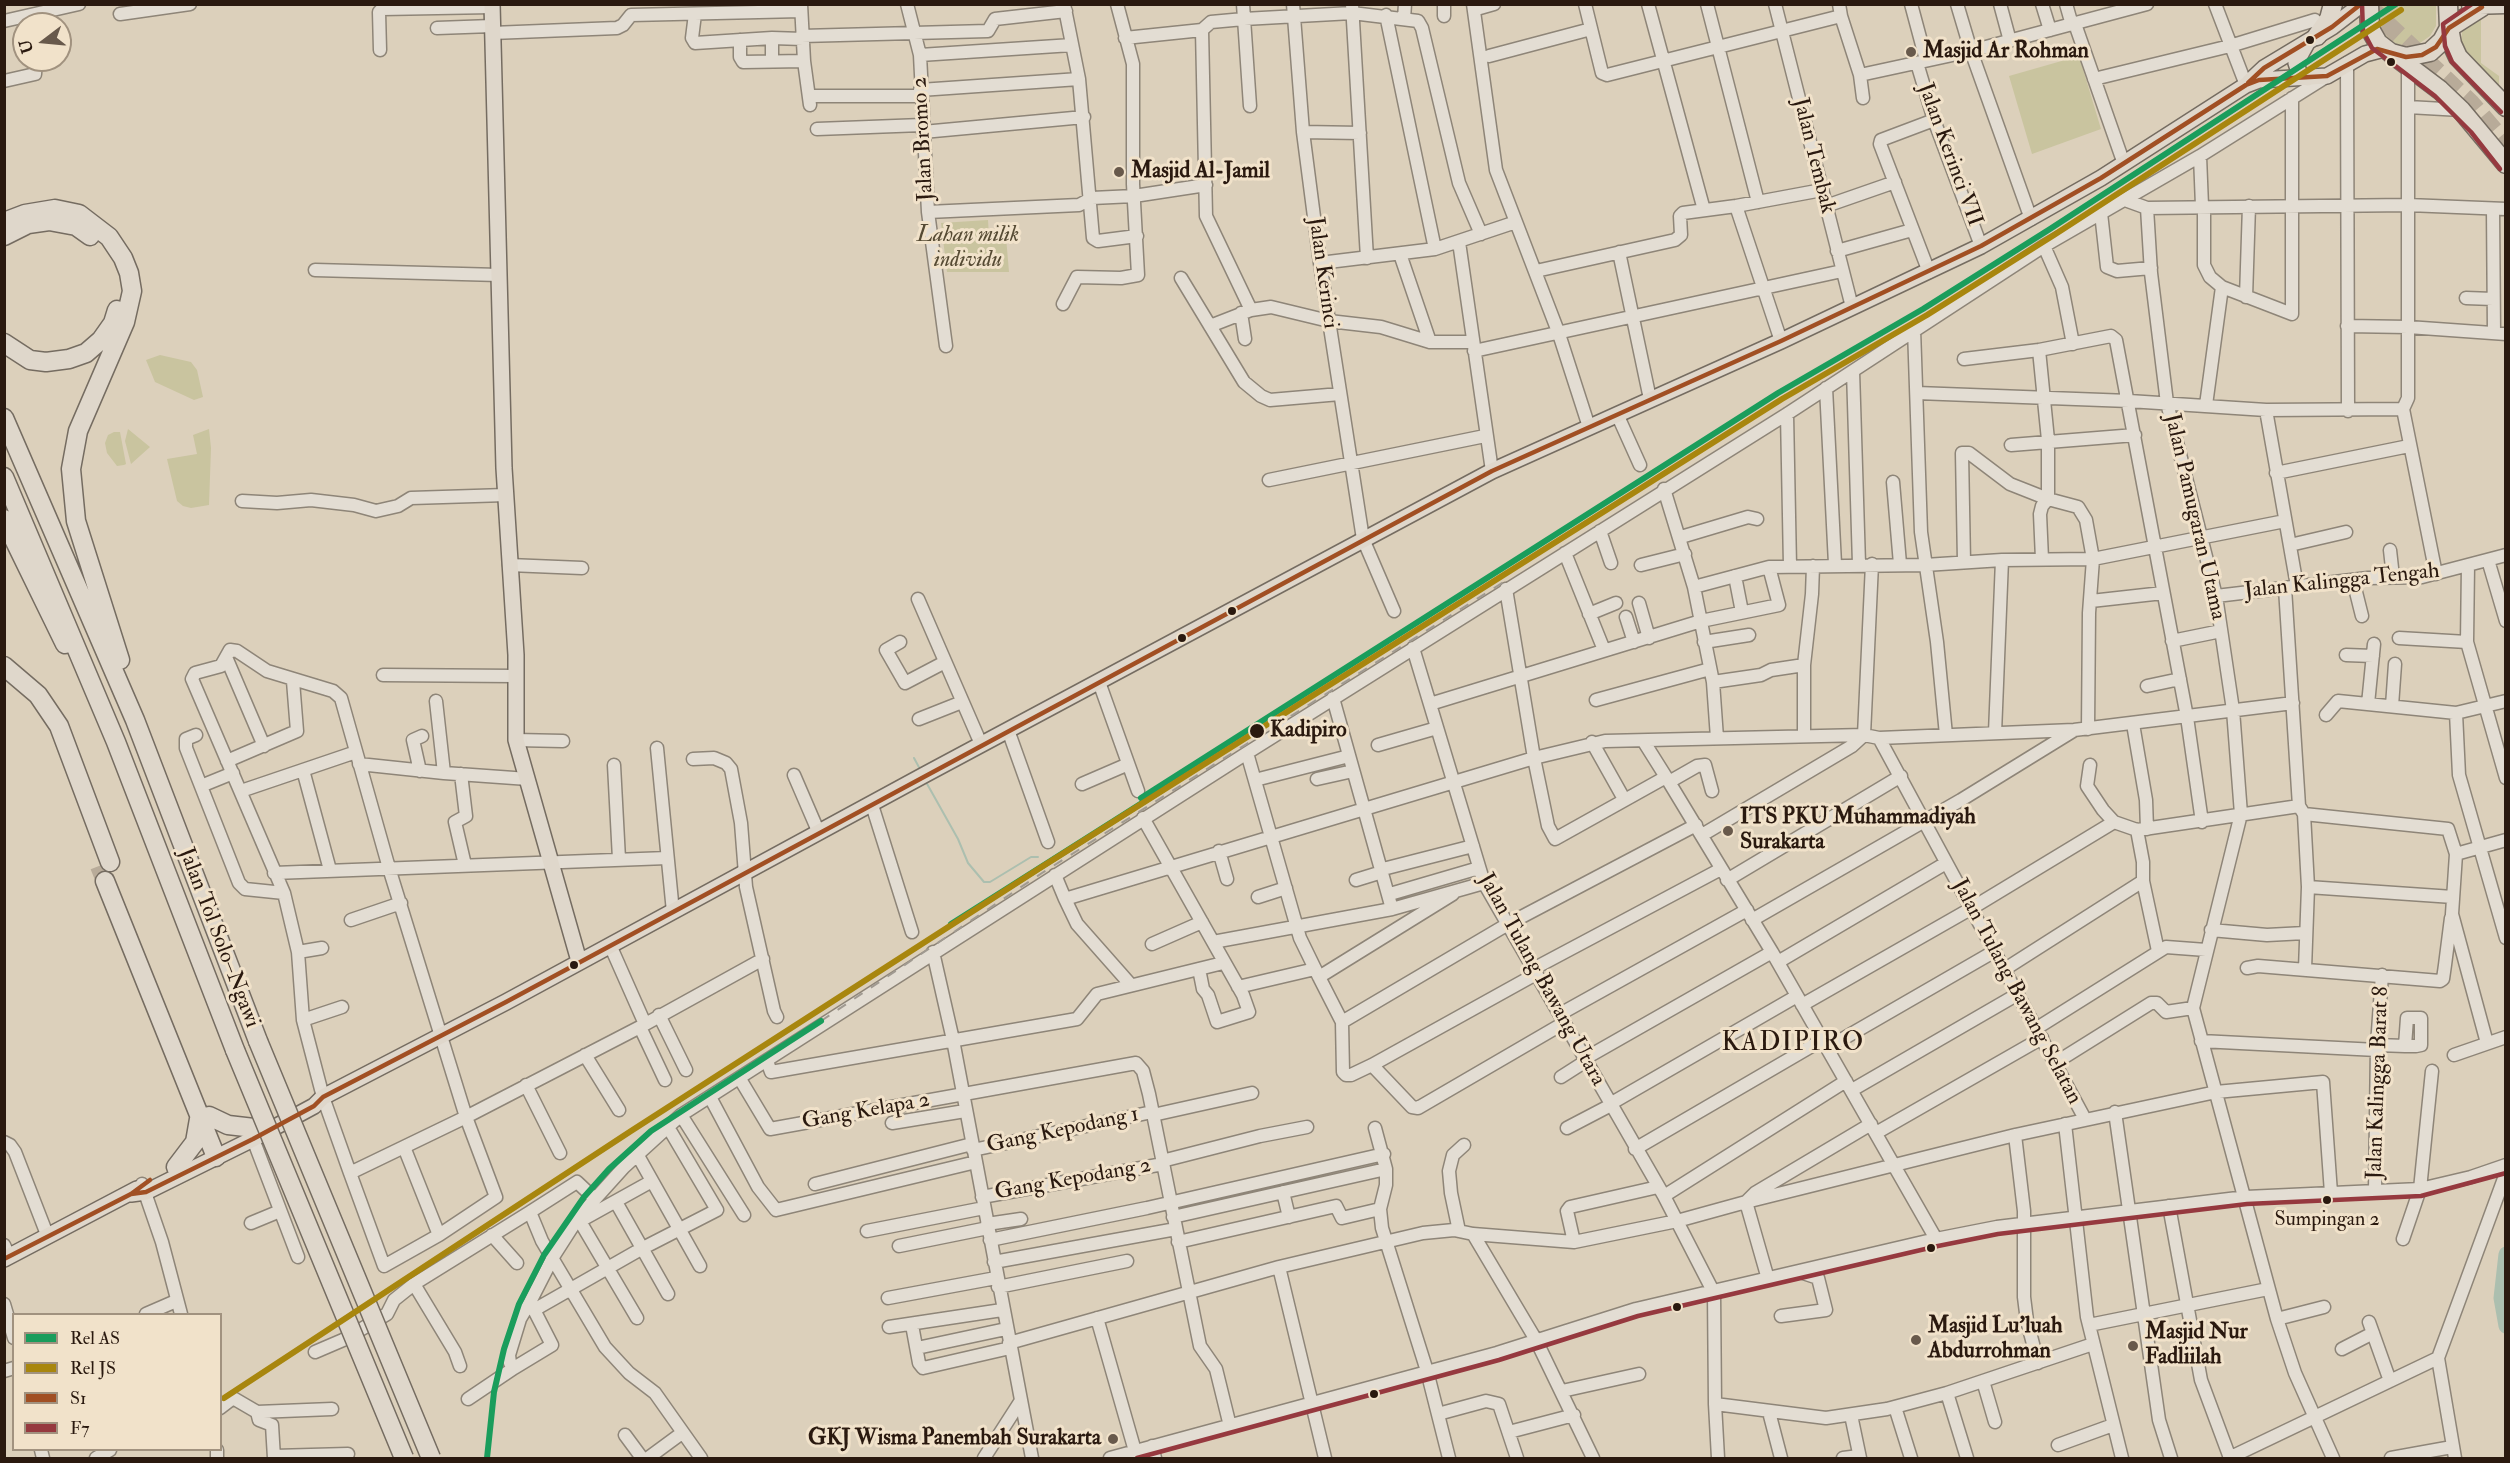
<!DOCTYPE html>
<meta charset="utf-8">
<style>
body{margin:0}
#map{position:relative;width:2510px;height:1463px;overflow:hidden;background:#dcd0bb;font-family:"IM FELL Double Pica",serif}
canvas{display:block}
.frame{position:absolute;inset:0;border:6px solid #2a190f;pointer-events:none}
.legend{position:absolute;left:12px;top:1313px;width:210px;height:138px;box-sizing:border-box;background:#f1e2ca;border:2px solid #a1927f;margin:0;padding:8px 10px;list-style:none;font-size:18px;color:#2a190f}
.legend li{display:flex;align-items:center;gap:12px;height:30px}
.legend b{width:30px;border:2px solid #a1927f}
.north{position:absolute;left:12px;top:12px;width:60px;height:60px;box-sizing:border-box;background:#f1e2ca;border:2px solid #a1927f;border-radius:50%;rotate:254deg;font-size:16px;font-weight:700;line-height:24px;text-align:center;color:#2a190f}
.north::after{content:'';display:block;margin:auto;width:21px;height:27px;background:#68594b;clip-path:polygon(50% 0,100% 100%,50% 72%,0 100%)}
</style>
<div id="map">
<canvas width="2510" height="1463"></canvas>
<div class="frame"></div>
<ul class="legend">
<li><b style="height:8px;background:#1a9d5c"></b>Rel AS</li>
<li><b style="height:8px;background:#a8860e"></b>Rel JS</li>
<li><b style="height:8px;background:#a14f23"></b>S1</li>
<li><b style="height:8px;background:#96393f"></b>F7</li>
</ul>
<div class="north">U</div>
</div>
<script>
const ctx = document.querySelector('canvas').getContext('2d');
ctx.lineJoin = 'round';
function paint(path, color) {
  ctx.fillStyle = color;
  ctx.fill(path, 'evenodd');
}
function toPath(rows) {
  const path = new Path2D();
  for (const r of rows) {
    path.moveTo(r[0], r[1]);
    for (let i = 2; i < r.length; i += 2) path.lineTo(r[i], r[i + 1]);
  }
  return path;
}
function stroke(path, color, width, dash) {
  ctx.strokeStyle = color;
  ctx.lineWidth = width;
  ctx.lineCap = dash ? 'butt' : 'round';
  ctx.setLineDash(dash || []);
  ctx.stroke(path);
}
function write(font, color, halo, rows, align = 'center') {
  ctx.font = font + ' "IM FELL Double Pica",serif';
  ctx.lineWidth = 6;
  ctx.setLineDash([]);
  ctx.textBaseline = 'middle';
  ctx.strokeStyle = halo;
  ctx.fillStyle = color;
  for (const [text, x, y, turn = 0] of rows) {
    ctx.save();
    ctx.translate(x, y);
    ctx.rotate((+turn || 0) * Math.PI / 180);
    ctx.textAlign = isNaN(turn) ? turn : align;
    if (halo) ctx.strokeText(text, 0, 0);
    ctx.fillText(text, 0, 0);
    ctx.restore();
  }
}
paint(toPath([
 [2380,5,2436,5,2436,26,2430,36,2420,43,2409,46,2397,44,2387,38,2380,28],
 [2481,18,2481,63,2499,76,2499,89,2472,63,2461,47,2462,32,2467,25],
 [2079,56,2101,129,2032,154,2009,76],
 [988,220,989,236,1006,237,1009,272,947,272,941,223],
 [160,355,191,362,197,370,203,397,194,400,155,382,146,360],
 [128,429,150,447,131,464,125,441],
 [209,429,211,448,209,505,191,508,183,506,177,501,167,459,197,454,193,435],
 [114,432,120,432,126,464,124,465,117,466,107,453,105,443,108,435]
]), '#c9c49f');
stroke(toPath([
 [914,758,921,771],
 [926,782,958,839,968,863,984,882,990,882,1031,857,1038,857]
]), '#acbfaf', 2);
stroke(toPath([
 [2506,1254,2501,1298,2506,1326]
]), '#acbfaf', 15);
stroke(toPath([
 [2366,4,2471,103,2506,144],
 [99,866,105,881]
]), '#b8ab99', 18, [18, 9]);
const minor = toPath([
 [907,4,920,55,928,212,946,346],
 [1064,4,1079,79],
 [1243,4,1250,106],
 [1293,4,1303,132,1320,263,1363,539,1394,611],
 [1352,4,1367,258],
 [1444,4,1444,16],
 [1473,4,1496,170,1559,334,1589,427],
 [1585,4,1602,73,1607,75,1841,16,1839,4],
 [1648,4,1704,210],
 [1707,4,1758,202],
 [1775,4,1852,307],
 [1911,4,1926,60],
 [1957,4,1971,51,2031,219],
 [2000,4,2010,41],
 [2042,4,2050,30],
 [2066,4,2072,25],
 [2215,4,2246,85],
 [1480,8,1494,4],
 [120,14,190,4],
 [695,14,692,38,695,43,772,38,803,39],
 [1386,15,1435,249],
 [1841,16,1860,75],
 [1404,19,1405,4],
 [4,21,79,4],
 [2075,24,2124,164],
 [437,28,492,26],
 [1202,30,1206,216,1251,310,1271,307,1329,321,1381,327,1430,342,1473,342],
 [492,33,617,28,623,25,631,15,801,11],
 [802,36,988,31,995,19,1066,11],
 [772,38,772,61],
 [1125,38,1202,30,1211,22,1244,19,1352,13,1418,21,1422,28,1459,183,1481,234],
 [740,40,740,57,743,62,804,61,801,4],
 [380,50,379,12,382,9,492,7],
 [920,55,1072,45],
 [1489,56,1591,29],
 [804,61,810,105],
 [1917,63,1934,120,1981,246],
 [2347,63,2348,411],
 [2094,79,2230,46,2315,20],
 [4,81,35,74,36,60],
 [920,90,1079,79,1093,238,1098,241,1137,236],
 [809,96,921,96],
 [1863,98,1860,75,1971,51,2147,4],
 [2408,107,2461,110],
 [817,129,922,125],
 [923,132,1084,117],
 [1303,132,1360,133],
 [2200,156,2202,206],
 [2125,200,2147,208,2408,205,2506,209],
 [1736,206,1781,341],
 [1826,206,1895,182],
 [2204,206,2204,265,2210,277,2222,287,2292,314,2292,98],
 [2147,208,2151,273,2167,403,2216,596,2233,710,2241,814,2193,1008,2277,1319,2295,1373,2333,1458],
 [2493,209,2494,333],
 [928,212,1079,205,1092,198,1134,196,1206,185],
 [2101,213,2107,267,2117,271,2151,268],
 [1459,242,1492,471],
 [2044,246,2062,287,2073,344],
 [1837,251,1912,230],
 [1619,252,1650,399],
 [1400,254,1430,342],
 [1320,263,1435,249,1516,222],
 [315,270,499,275],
 [1536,271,1675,240,1681,235,1680,216,1683,213,1736,206,1822,190],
 [1929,272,1880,144,1881,140,1934,120],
 [1181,278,1244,382,1261,396,1270,400,1340,394],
 [2246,297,2249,206],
 [2466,298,2493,299],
 [1063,304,1077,277,1121,278,1138,275,1133,184,1133,64,1117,4],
 [1241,313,1245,339],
 [1210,326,1251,310],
 [2347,326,2408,327,2506,334],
 [1914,329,1921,532,1937,642,1946,735],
 [1474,351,1842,271],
 [1964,359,2039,350,2111,336,2116,340,2187,717,2202,822],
 [1853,371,1859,564],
 [1826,388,1835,564],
 [1917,393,2129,401,2266,410,2403,409,2408,398,2408,67],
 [2206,405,2222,287],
 [2403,409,2436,574],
 [2266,410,2297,586],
 [1617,414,1640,465],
 [1787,414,1790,566],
 [2011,445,2135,435],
 [2276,473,2409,446],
 [1269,480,1485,436],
 [1893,482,1900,564],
 [1664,489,1694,587,1713,682,1717,738],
 [242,501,277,503,311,500,354,505,376,511,398,506,411,498,506,495],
 [1600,531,1611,563],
 [1681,537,1748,517,1757,519],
 [2290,545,2346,532],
 [2390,550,2393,577],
 [1565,553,1604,650],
 [2042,559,2040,514,2042,506,2048,499,2078,507,2086,520,2093,559,2089,613,2088,729],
 [2488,560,2506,621],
 [1964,562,1962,453,1969,453,2010,484,2048,499,2048,440,2039,350],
 [509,565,582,568],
 [1641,565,1685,554],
 [2468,565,2467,642,2506,778],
 [1735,576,1742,612],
 [2353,580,2362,616],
 [1694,587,1769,567,1925,565,2002,560,2093,559,2285,521],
 [2285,588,2299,806,2304,814,2308,887,2305,969],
 [1506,589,1534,758,1605,741,1864,735,1879,738,2074,730,2293,703],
 [2216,596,2368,578,2422,577,2506,555],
 [918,599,981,744],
 [2091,601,2163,593],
 [1639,603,1649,638],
 [1589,614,1616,603],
 [1626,617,1634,642],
 [2399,638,2467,642],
 [2172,641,2221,631],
 [900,642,886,650,905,683,945,662],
 [1704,642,1749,635],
 [1413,648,1484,883,1664,1196,1714,1293,1715,1404,1718,1458],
 [2346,655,2373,656],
 [226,657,264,746],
 [383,675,515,676],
 [1099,682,1138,791],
 [1713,682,1761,675,1771,670,1804,665],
 [2147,686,2180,679],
 [1596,700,1710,669],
 [436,701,444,773],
 [1430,704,1701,621,1779,605,1769,567],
 [2368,704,2374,644],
 [2392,706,2395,664],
 [2456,713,2459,775,2506,938],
 [2326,715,2338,701,2456,713,2506,701],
 [919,719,962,702],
 [2133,724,2146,800,2147,829],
 [1008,730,1048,842],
 [1995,733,2002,560],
 [196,735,186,739,186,748,239,883,245,889,284,893],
 [1804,736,1804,665,1812,594,1813,566],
 [1879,738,2085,1119],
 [516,740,563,741],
 [1592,742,1624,799],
 [1644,742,1666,777],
 [1378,745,1437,728],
 [657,748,673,912],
 [1247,753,1300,938,1319,977],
 [693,759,714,758,726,763,731,769,741,823,746,887,774,1011,777,1017],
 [227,761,297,731,293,681],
 [359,764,444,773,528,779],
 [614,765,619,859],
 [2090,765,2087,786,2103,810,2114,822],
 [303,770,330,870],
 [420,771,413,740,422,736],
 [461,774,466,816,455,822,465,865],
 [794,775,819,833],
 [1317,779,1353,771],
 [1255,780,1349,756],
 [1669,782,1697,766,1705,765,1712,791],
 [1082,784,1126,765],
 [201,786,233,773],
 [241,791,356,752],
 [872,805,912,932],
 [2304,814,2448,829,2456,854,2452,914,2487,1043],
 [1143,818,1243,995,1249,1012,1217,1022,1208,995,1203,989,1199,969],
 [2137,830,2143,862,2143,881,2158,951],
 [1702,835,1852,746,1864,735,1872,564],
 [1219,851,1227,879],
 [2456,854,2506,840],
 [1383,869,1473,846],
 [274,873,667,858],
 [1055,875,1065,899,1534,758,1548,826,1555,839,1666,777,1772,952,1936,1239],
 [1356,880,1382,872],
 [1727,880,1901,776],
 [2308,887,2453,897],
 [1390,894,1479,868],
 [1453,894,1319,977,1342,1022,1343,1072,1346,1075,1351,1075,1372,1065,1536,974],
 [1258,897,1286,888],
 [1065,899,1077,924,1130,984],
 [1392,909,1484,883],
 [351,920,401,903],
 [1752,920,1961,800,2073,731],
 [2211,930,2267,935,2305,933],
 [1213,942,1392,909,1333,698],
 [1152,944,1202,922],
 [610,945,645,1024],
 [298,952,322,948],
 [933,952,953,1040,1032,1458],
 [1778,962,1946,863],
 [2247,968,2258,966,2440,981,2443,979,2445,965,2451,918],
 [1533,969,1721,869],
 [2005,969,2143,881],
 [1238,987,1315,969],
 [1802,1005,1972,908,2114,822,2137,830,2299,806],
 [1560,1014,1747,910],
 [659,1015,686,1070],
 [303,1020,342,1007],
 [1342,1022,1508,924,1696,825],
 [640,1027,665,1080],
 [2037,1028,2166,947,2206,950],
 [2201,1041,2377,1050],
 [2377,1045,2405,1046,2416,1046,2421,1045,2421,1018,2407,1018,2405,1046],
 [1827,1048,1995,951],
 [585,1055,619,1110],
 [2454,1055,2506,1037],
 [1584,1059,1772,952],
 [767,1061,771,1072,1077,1019,1097,994,1223,963],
 [2055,1063,2151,1003,2157,1003,2166,1012,2193,1008],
 [1372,1065,1412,1107,1418,1108,1564,1023],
 [1561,1077,1586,1061],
 [740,1079,770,1129,1136,1063,1143,1071,1149,1094,1200,1346,1216,1369,1230,1426],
 [526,1085,560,1153],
 [1852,1090,2018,994],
 [710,1097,758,1187,776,1210,976,1162],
 [1610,1104,1797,996],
 [2115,1112,2159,1420,2171,1458],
 [681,1115,744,1215],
 [1153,1115,1252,1093],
 [892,1123,965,1111],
 [2065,1124,2087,1317,2122,1458],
 [1375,1128,1386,1169,1386,1185,1380,1209,1382,1228,1427,1371,1449,1458],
 [1567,1128,1611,1105],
 [1876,1133,2042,1038],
 [2015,1135,2024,1211,2024,1297,2027,1321,2038,1363],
 [253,1139,298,1257],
 [4,1142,10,1145,15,1152,48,1237],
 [404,1147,439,1235],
 [1635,1149,1822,1040],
 [973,1150,1152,1112],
 [637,1154,700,1266],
 [1162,1161,1260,1136,1307,1127],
 [350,1173,384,1266,439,1235,496,1197,466,1117,350,1173,323,1097,303,1020,298,952,284,893,192,679,195,673,221,666,230,650,237,651,267,671,333,691,341,698,389,868,466,1117,640,1027,763,959],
 [142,1184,162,1242,181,1314],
 [815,1184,972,1144],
 [2375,1190,2377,1045,2382,975],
 [1283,1192,1289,1217],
 [1664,1196,1846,1081],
 [982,1197,1163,1164],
 [595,1199,577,1182,530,1212,542,1241,605,1347,629,1373,655,1393,701,1458],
 [616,1202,668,1294],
 [2169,1206,2201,1380,2230,1458],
 [1173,1217,1386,1169],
 [578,1218,637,1318],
 [580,1221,652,1181],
 [251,1223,280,1211],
 [987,1224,1021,1219],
 [867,1231,984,1208],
 [1459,1231,1451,1193,1449,1171,1453,1155,1464,1145],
 [1473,1234,1536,1340,1593,1458],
 [492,1235,517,1263],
 [2403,1239,2420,1189,2432,1071],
 [990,1240,1147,1208,1384,1154],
 [1178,1242,1336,1206,1342,1218,1380,1209],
 [1574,1242,1567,1211,1570,1207,1658,1187],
 [4,1245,9,1256],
 [899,1246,988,1228],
 [994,1262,1176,1229],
 [1279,1267,1325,1458],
 [1768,1279,1746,1202,2015,1135,2216,1092,2323,1082,2331,1193],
 [414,1284,455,1352,460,1366],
 [998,1287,1127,1261],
 [888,1298,996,1278],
 [4,1304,14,1338],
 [534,1310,641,1249,717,1210,668,1127],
 [146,1314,176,1301],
 [1781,1316,1826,1310,1818,1278,1803,1273],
 [1097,1318,1135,1451],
 [2277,1319,2324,1307],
 [2369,1322,2390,1381],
 [912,1325,919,1363,923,1368,1010,1348],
 [2089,1325,2268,1289],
 [889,1327,1002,1310],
 [1009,1343,1279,1267,1423,1233,1454,1230,1473,1234,1574,1242,1677,1221,1746,1202,1755,1193,1871,1124],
 [917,1348,1006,1329],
 [2342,1349,2373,1333],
 [315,1352,343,1340,387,1314,394,1300,414,1284,530,1212],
 [514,1368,552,1345,530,1302,553,1257,578,1218,624,1167,681,1115,1247,753,1787,414,2044,246,2200,156,2326,77],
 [4,1371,14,1368],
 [1983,1381,1995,1422],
 [1562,1391,1639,1374],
 [468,1399,514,1368,510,1363,509,1355,520,1319,530,1302],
 [1715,1404,1826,1418,1887,1409,1947,1393],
 [1895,1407,1911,1458],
 [220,1408,233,1398,257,1412,259,1420,272,1425,274,1458],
 [257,1412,332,1409],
 [1769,1412,1781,1458],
 [1438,1414,1486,1401,1499,1404,1517,1458],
 [1851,1415,1860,1458],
 [1509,1432,1574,1415],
 [625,1435,642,1458],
 [2058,1445,2113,1425],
 [1152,1446,1155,1458],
 [41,1450,43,1458],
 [274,1456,348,1454],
 [96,1458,110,1450],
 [217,1458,217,1450],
 [648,1458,682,1433],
 [984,1458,1020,1402],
 [1110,1458,1497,1353,1636,1309,1936,1239,1997,1227,2246,1197,2420,1189,2471,1177,2506,1165],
 [1843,1458,1859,1456],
 [1967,1458,1947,1393,2093,1344],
 [2229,1458,2438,1358],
 [2391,1458,2452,1447],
 [2455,1458,2438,1358,2506,1173]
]);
const major = toPath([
 [492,4,504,468,516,655,516,740,579,961],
 [2307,43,2296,63,2300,75,2308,78],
 [2249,82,2264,68,2332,27,2362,4],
 [131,1194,146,1192,253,1139,314,1106,323,1097,506,1002,926,774,1492,471,1781,341,1981,246,2101,178,2246,85,2259,80,2327,76,2365,54,2384,49],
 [4,1259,137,1189]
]);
const highway = toPath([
 [2369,4,2370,29,2378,43,2391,53,2406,57,2430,52,2442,41,2449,28,2448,4],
 [2471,5,2505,4],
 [2449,28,2452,44,2458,57,2506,107],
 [2449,28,2482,7],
 [2317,36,2329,19,2333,4],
 [2391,53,2440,90,2461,110,2506,164],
 [4,222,25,214,55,209,79,214,109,237,123,258,129,273,132,291,125,322,78,431,71,469,76,521,120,660],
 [4,236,28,224,49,221,76,226,90,236],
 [4,343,30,360,46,362,69,359,86,353,101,340,113,323,117,310],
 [4,418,135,720,258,1041],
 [4,477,116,742,235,1050],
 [4,519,65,644],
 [4,666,38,695,59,726,110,862],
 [105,881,216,1157],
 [209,1116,228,1125,254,1128],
 [176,1167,195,1142,199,1119]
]);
stroke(minor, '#8e8578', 15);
stroke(major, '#756c61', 18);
stroke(highway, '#756c61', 21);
stroke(minor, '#e3ddd3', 12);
stroke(major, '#dfd7cb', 15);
stroke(highway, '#dfd7cb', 18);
stroke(toPath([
 [1506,573,1599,514],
 [821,1021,1042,873,1510,578]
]), '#a09a91', 2, [10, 10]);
const highwayBridge = toPath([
 [258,1041,431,1458],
 [235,1050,404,1458]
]);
stroke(highwayBridge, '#756c61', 21, []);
stroke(highwayBridge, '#dfd7cb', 18);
stroke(toPath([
 [2248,83,2264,68,2332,27,2361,4],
 [131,1194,146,1192,253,1139,314,1106,323,1097,506,1002,1492,471,1781,341,1981,246,2101,178,2246,85,2259,80,2327,76,2377,49,2406,57,2422,55,2436,47,2449,28,2482,7],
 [4,1259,131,1194,150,1180]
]), '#a14f23', 4.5);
stroke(toPath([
 [2362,4,2363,31,2372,48,2435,96,2471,132,2500,169],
 [2472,4,2443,24,2445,46,2452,62,2501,112],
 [1137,1458,1499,1360,1638,1316,1938,1246,1998,1234,2247,1204,2421,1196,2506,1173]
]), '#96393f', 4.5);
stroke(toPath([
 [1141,798,1778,393,1923,309,2050,229,2396,4],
 [951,924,1164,789],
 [487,1458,494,1392,504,1349,519,1304,544,1255,584,1197,609,1169,651,1131,821,1021]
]), '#1a9d5c', 6);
stroke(toPath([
 [224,1398,631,1131,1040,868,1782,399,1927,315,2054,235,2401,10]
]), '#a8860e', 6);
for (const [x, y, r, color] of [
 [2310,40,5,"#2a190f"],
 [1911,52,6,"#68594b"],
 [2391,62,5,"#2a190f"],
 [1119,172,6,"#68594b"],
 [1232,611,5,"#2a190f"],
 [1182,638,5,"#2a190f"],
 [1257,731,8,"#2a190f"],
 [1728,831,6,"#68594b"],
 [574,965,5,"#2a190f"],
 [2327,1200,5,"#2a190f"],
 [1931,1248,5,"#2a190f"],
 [1677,1307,5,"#2a190f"],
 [1916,1340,6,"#68594b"],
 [2133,1346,6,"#68594b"],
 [1374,1394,5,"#2a190f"],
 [1113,1439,6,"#68594b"]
]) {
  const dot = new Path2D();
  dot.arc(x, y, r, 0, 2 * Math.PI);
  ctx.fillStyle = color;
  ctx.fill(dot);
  stroke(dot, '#f1e2ca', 2);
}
write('20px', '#2a190f', '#f1e2ca', [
 ["Sumpingan 2",2327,1221]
]);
write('bold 22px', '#2a190f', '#f1e2ca', [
 ["Masjid Ar Rohman",1923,52],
 ["Masjid Al-Jamil",1131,172],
 ["ITS PKU Muhammadiyah",1740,818],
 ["Surakarta",1740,843],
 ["Masjid Lu'luah",1928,1327],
 ["Abdurrohman",1928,1352],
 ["Masjid Nur",2145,1333],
 ["Fadliilah",2145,1358],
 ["GKJ Wisma Panembah Surakarta",1101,1439,"right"]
], 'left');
write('22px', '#2a190f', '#f1e2ca', [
 ["Jalan Bromo 2",924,139,-93],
 ["Jalan Kerinci VII",1949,155,70],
 ["Jalan Tembak",1813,156,76],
 ["Jalan Kerinci",1322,273,82],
 ["Jalan Pamugaran Utama",2194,517,77],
 ["Jalan Kalingga Tengah",2342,582,-6],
 ["Jalan Tol Solo–Ngawi",218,938,69],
 ["Jalan Tulang Bawang Utara",1541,980,61],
 ["Jalan Tulang Bawang Selatan",2016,992,62],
 ["Jalan Kalingga Barat 8",2379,1083,-88],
 ["Gang Kelapa 2",866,1112,-10],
 ["Gang Kepodang 1",1063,1131,-12],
 ["Gang Kepodang 2",1073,1180,-10]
]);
write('italic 22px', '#554a33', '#f1e2ca', [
 ["Lahan milik",968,236],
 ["individu",968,261]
]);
write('bold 22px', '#2a190f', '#f1e2ca', [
 ["Kadipiro",1270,731]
], 'left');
ctx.letterSpacing = '1.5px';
write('26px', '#2a190f', '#f1e2ca', [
 ["KADIPIRO",1793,1044]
]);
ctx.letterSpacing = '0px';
</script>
